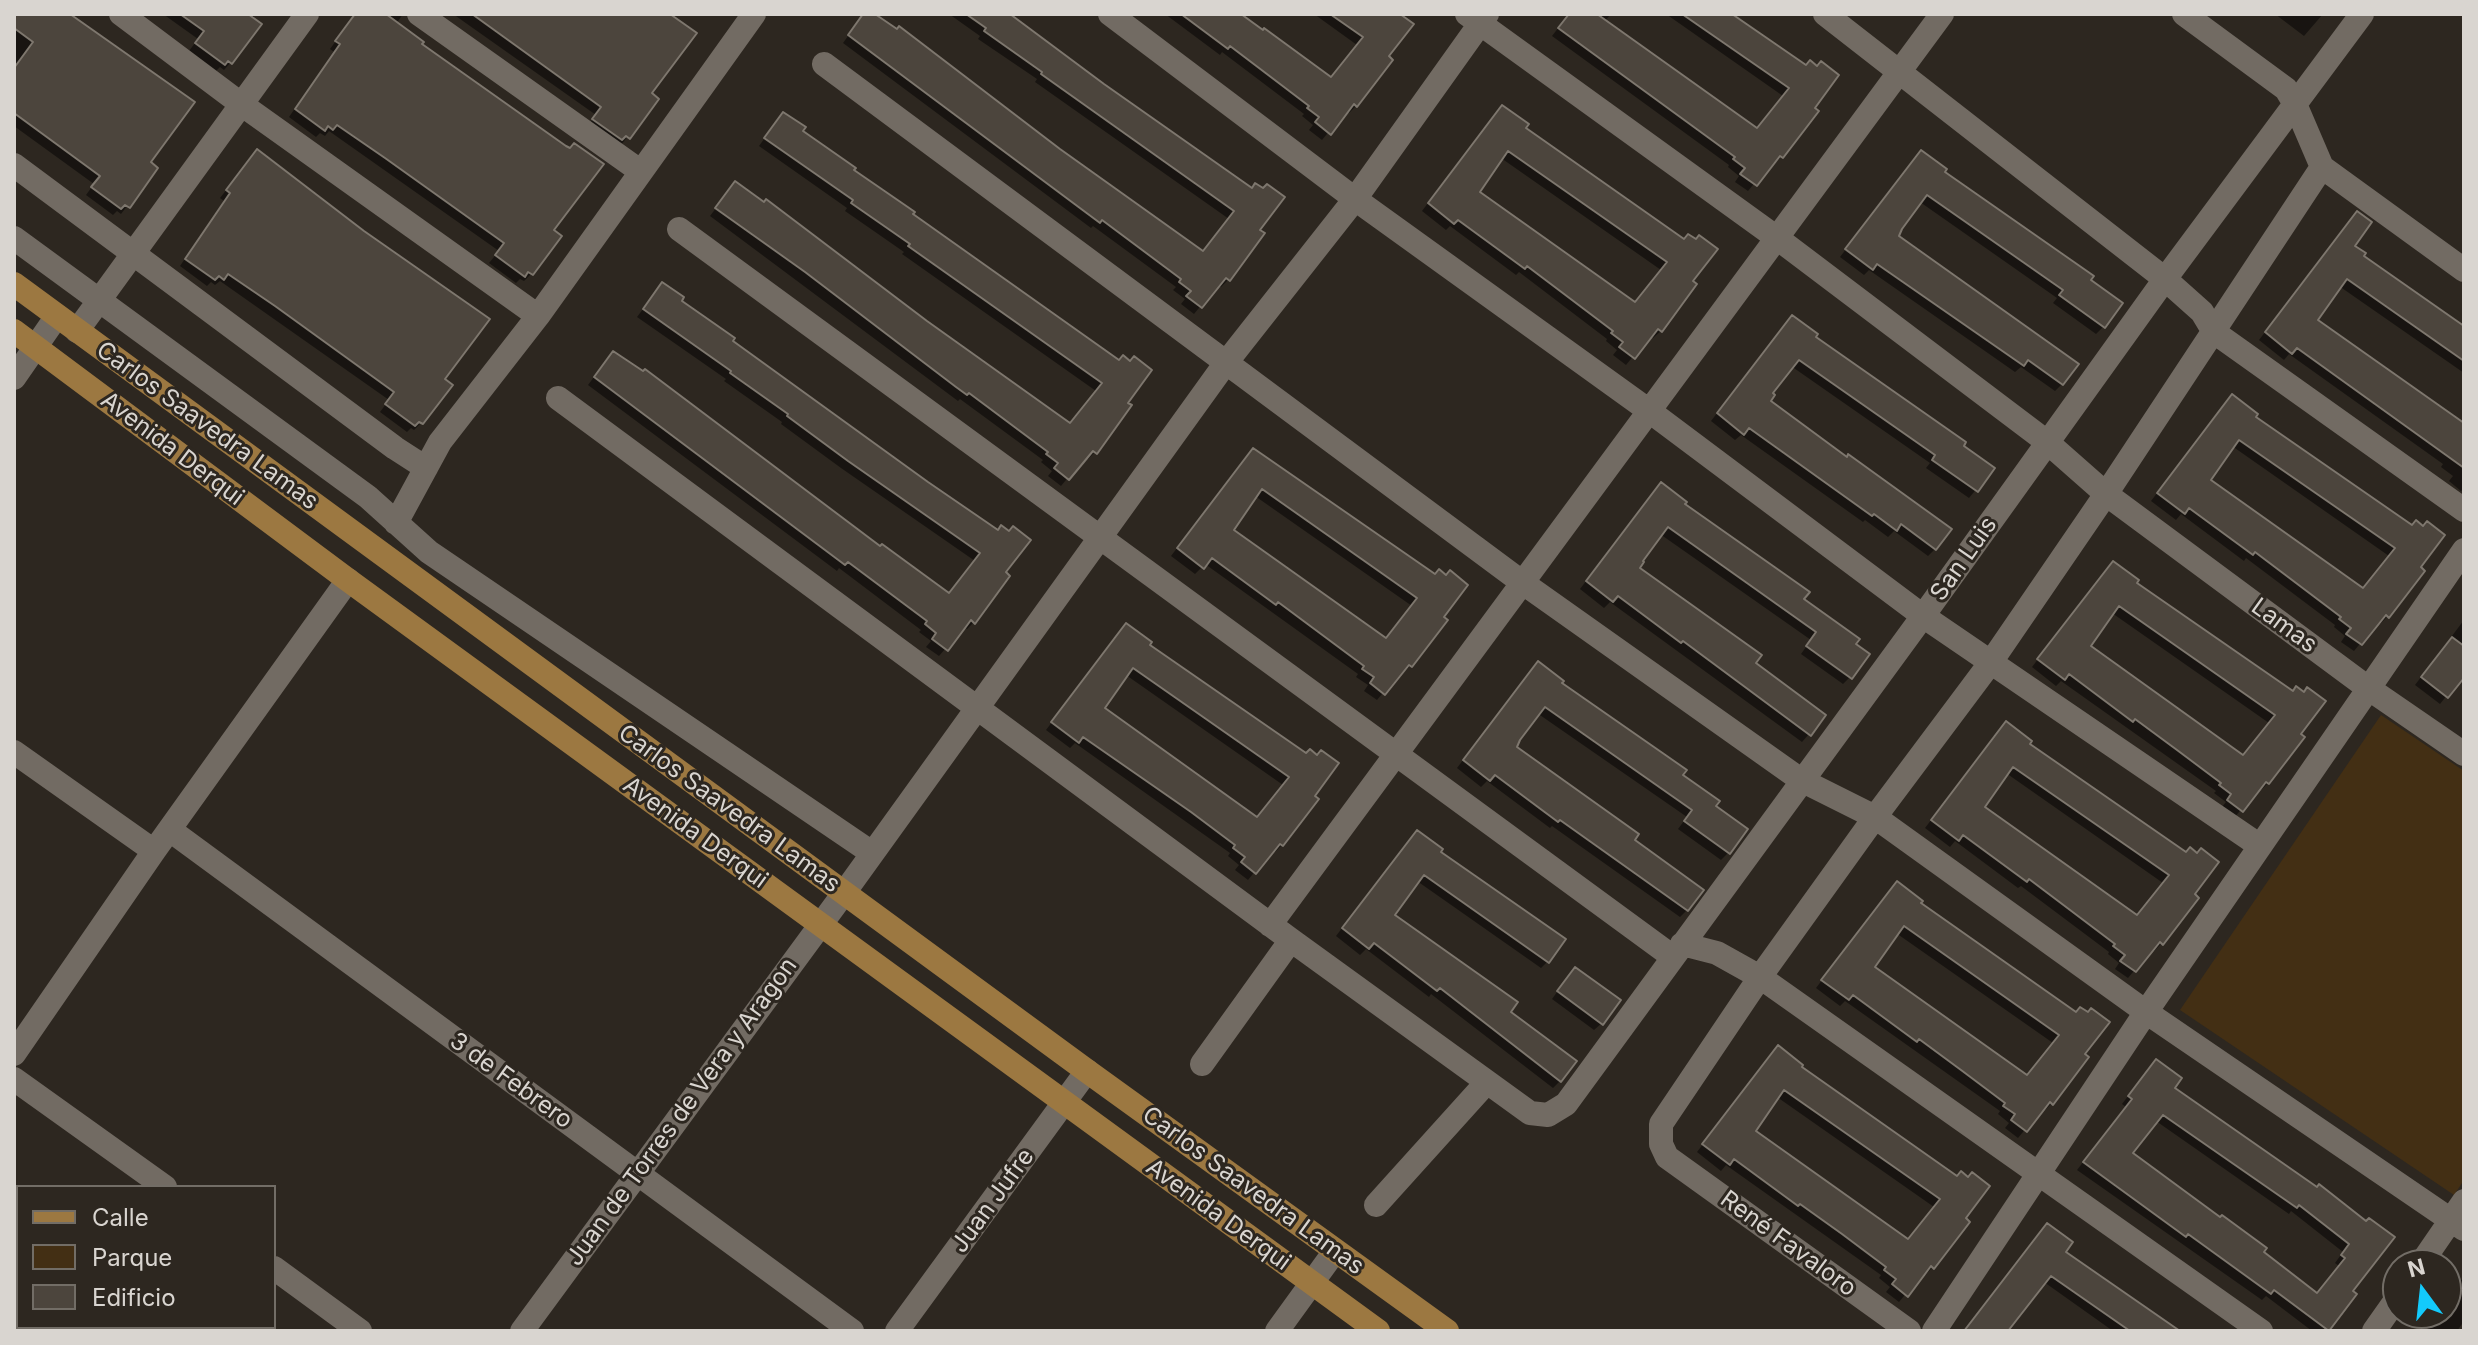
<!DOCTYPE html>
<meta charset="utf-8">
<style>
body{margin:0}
#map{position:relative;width:2478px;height:1345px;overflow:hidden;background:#2d2720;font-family:Inter,sans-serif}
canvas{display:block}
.frame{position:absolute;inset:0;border:16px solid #d9d5d0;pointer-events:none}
.legend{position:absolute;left:16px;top:1185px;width:260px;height:144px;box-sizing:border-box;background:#2d2720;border:2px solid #726d66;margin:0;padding:10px 14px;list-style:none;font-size:24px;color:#d9d5d0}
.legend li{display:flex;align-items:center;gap:16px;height:40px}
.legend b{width:40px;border:2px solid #726d66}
.north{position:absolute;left:2382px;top:1249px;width:80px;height:80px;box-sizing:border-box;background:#2d2720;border:2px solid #726d66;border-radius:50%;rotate:345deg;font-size:22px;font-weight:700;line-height:32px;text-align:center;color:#d9d5d0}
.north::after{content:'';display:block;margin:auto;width:28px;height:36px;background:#13cafb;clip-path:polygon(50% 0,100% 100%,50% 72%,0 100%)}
</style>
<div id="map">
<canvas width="2478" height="1345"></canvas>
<div class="frame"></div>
<ul class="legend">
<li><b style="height:10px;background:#9c7841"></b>Calle</li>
<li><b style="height:22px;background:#432f14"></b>Parque</li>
<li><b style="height:22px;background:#4c453d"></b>Edificio</li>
</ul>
<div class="north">N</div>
</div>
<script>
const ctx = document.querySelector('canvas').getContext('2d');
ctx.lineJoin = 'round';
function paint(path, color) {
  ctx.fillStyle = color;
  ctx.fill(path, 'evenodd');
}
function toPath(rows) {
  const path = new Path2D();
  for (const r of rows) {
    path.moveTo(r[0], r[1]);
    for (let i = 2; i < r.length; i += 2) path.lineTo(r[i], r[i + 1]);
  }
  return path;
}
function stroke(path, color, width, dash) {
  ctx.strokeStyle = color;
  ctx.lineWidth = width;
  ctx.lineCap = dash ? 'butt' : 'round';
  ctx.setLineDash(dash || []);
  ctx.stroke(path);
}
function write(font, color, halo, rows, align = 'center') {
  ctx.font = font + ' Inter,sans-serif';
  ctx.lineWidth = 6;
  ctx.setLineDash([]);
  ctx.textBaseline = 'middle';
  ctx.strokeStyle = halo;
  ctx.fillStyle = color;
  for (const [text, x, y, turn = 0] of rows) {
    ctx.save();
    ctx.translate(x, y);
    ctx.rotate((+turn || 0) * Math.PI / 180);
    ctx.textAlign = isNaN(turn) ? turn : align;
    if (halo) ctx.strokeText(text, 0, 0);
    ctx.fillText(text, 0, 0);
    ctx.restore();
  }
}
paint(toPath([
 [2381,715,2464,771,2464,1180,2454,1195,2180,1010]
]), '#432f14');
paint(toPath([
 [14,14,68,14,148,163,156,168,121,214,117,211,113,215,86,195,94,184,14,126],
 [163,14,255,14,231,62,224,70,220,67,216,71,189,51,198,39],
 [356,14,403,14,396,24,420,45,552,230,531,274,524,281,520,279,516,283,489,263,499,251,329,131,325,136,320,133,316,137,289,117,334,52,330,49],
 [453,14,665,14,649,94,657,99,621,145,587,127,596,115],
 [864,14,872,14,1202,252,1229,219,1035,82,1037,79,978,39,980,36,949,14,1006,14,1262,234,1228,280,1221,287,1218,285,1194,314,1181,304,1185,299,1173,290,1176,287,1093,226,1091,228,843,43],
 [1165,14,1239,14,1331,79,1357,45,1314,14,1397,14,1386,57,1356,106,1349,113,1346,111,1322,140,1309,130,1313,125,1302,116,1304,114,1222,52,1220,55],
 [1569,14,1611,14,1604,22,1756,130,1783,96,1666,14,1729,14,1806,67,1781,157,1774,164,1772,162,1748,191,1735,182,1739,176,1728,167,1729,165,1552,36],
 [2275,14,2323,14,2304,36],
 [1495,114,1523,129,1694,285,1661,331,1653,338,1650,336,1626,365,1613,355,1617,350,1606,341,1607,339,1519,272,1516,275,1450,226,1446,230,1422,211],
 [1501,158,1661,270,1634,304,1478,192],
 [777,121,800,132,911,215,1118,362,1095,452,1088,459,1085,457,1061,486,1048,476,1052,471,1041,462,1043,460,960,399,958,401,710,216,735,183,1070,425,1096,391,902,254,904,252,845,211,847,208,759,146],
 [257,151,442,379,421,423,414,430,411,428,407,432,380,412,389,400,220,281,215,285,211,282,207,286,180,266,224,201,220,198],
 [1914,160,1942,173,2088,281,2103,327,2096,334,2053,303,2057,298,1920,202,1896,236,2062,384,2055,391,2021,367,2015,372,1869,270,1864,275,1840,257],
 [2350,221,2352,246,2361,257,2464,329,2464,373,2339,286,2316,320,2464,426,2464,488,2461,491,2449,481,2453,476,2441,467,2443,464,2289,354,2284,360,2259,340],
 [662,284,679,301,730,341,1003,573,974,622,967,629,964,627,939,656,926,647,931,641,919,632,921,630,839,568,837,571,588,385,606,361,948,595,975,561,841,468,781,424,782,422,724,381,726,379,637,317],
 [1785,325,1813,337,1993,469,1969,498,1926,468,1930,463,1791,366,1770,394,1768,401,1935,549,1928,556,1894,531,1888,537,1865,520,1863,522,1741,435,1735,440,1711,421],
 [2225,404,2253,417,2422,571,2387,617,2380,624,2378,622,2354,651,2341,642,2345,636,2334,627,2335,625,2246,558,2244,561,2181,514,2176,520,2151,501],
 [2232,446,2389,556,2362,590,2208,481],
 [1246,457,1435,576,1441,617,1445,621,1410,666,1403,673,1401,671,1377,700,1364,691,1368,685,1356,677,1358,674,1205,564,1195,574,1171,556],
 [1255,496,1412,606,1385,640,1232,530],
 [1654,492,1682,505,1853,644,1850,677,1843,684,1801,654,1811,640,1660,534,1637,568,1753,664,1809,734,1802,742,1610,602,1604,608,1580,589],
 [2106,570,2134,583,2298,734,2268,783,2261,790,2259,788,2234,818,2221,808,2226,802,2214,793,2216,791,2061,681,2056,686,2032,667],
 [2112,613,2269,723,2242,757,2089,647],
 [2464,620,2464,674,2440,704,2415,685],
 [1119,633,1148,646,1306,756,1312,797,1316,800,1282,845,1275,852,1272,850,1248,880,1235,870,1239,865,1228,856,1230,853,1075,743,1070,748,1046,730],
 [1126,675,1283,785,1256,819,1103,709],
 [1531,670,1559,684,1680,776,1713,807,1729,852,1721,860,1678,829,1687,817,1537,713,1514,747,1632,840,1687,910,1680,917,1552,826,1550,828,1487,781,1481,787,1457,768],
 [1999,731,2028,744,2196,898,2161,944,2154,951,2152,949,2128,978,2115,969,2119,963,2108,954,2109,952,2021,886,2018,888,1955,841,1950,847,1925,828],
 [2006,773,2163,883,2136,917,1982,808],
 [1410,839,1438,852,1548,961,1541,968,1417,881,1393,916,1508,1013,1560,1081,1553,1088,1431,994,1429,997,1366,949,1360,955,1336,936],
 [1890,891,1918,904,2076,1014,2082,1054,2052,1103,2045,1110,2042,1109,2018,1138,2005,1128,2009,1123,1998,1114,2000,1111,1845,1001,1840,1006,1816,988],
 [1896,933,2053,1043,2026,1077,1872,967],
 [1568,977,1602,1023,1594,1030,1552,999],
 [1771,1055,1799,1068,1957,1178,1968,1179,1933,1267,1925,1275,1923,1273,1899,1302,1886,1292,1890,1287,1879,1278,1881,1275,1726,1165,1721,1171,1697,1152],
 [1777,1097,1934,1207,1907,1241,1753,1131],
 [2149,1069,2172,1088,2366,1223,2350,1292,2354,1295,2326,1331,2312,1331,2266,1296,2262,1300,2077,1170,2126,1107,2122,1104],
 [2156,1121,2289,1214,2291,1211,2343,1252,2335,1263,2339,1266,2316,1295,2130,1154],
 [2063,1252,2177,1331,2113,1331,2044,1282,2006,1331,1969,1331],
 [2463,1278,2464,1321,2457,1331,2426,1331,2436,1313,2446,1313,2446,1299]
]), '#0007');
const building = toPath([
 [14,14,70,14,195,102,151,162,158,168,130,208,125,205,121,209,91,187,100,176,14,113,14,68,33,42,14,28,14,14],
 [180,14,248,14,262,24,232,64,228,61,225,65,195,43,204,31,180,14],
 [355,14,386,14,424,42,422,44,566,146,570,148,574,143,604,164,554,230,562,236,533,275,528,272,525,277,495,255,504,243,385,158,337,125,333,130,328,126,325,131,295,109,340,44,335,41,355,14],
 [472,14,670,14,697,33,652,93,659,99,630,139,626,136,622,140,592,119,601,107,472,14],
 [863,14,875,14,897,29,899,26,1060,149,1203,251,1234,211,1041,74,1042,72,984,31,986,28,966,14,1010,14,1104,84,1252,188,1255,183,1263,188,1267,184,1285,197,1260,230,1265,233,1230,281,1226,278,1202,308,1186,296,1191,291,1179,282,1181,279,1102,220,1100,223,848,35,863,14],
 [1181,14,1241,14,1263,30,1264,28,1331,77,1363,37,1330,14,1400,14,1414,24,1389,56,1393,60,1357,107,1354,104,1331,135,1315,122,1319,117,1307,108,1309,106,1230,46,1228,49,1181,14],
 [1569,14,1597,14,1757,128,1789,88,1682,14,1732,14,1806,65,1810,60,1817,66,1821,61,1839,75,1815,108,1819,111,1783,158,1780,156,1757,186,1740,174,1745,168,1733,159,1735,157,1558,28,1569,14],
 [1502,105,1529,124,1526,128,1684,239,1688,234,1696,239,1699,235,1718,249,1693,281,1697,284,1662,332,1658,329,1635,359,1619,347,1623,342,1611,333,1613,331,1527,266,1525,269,1458,220,1454,224,1428,203,1502,105],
 [1508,151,1667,262,1635,302,1480,192,1508,151],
 [783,112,806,127,803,131,856,168,854,170,915,212,913,214,1119,360,1123,355,1130,361,1134,356,1152,370,1128,403,1132,405,1097,454,1093,451,1069,480,1054,468,1058,463,1046,454,1048,452,969,393,967,395,956,387,805,272,715,208,735,181,764,202,766,199,927,321,1070,423,1102,383,908,246,910,244,851,203,853,200,764,138,783,112],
 [257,149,364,231,490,319,445,379,453,385,423,424,419,422,415,426,385,404,394,392,275,306,228,274,224,280,219,276,215,280,185,259,230,193,226,190,257,149],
 [1921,150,1947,169,1945,172,2094,276,2091,280,2123,303,2105,328,2059,295,2063,290,1927,195,1902,229,1899,236,2079,364,2063,385,2028,360,2024,366,1877,264,1873,270,1845,249,1921,150],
 [2357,211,2372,222,2355,246,2366,253,2364,256,2464,326,2464,361,2347,279,2318,320,2464,423,2464,468,2297,348,2292,354,2265,332,2357,211],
 [662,282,684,297,682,301,735,338,733,341,928,482,998,530,1001,525,1009,531,1013,526,1031,540,1006,572,1010,576,975,624,971,620,948,651,932,639,936,633,925,624,927,621,848,562,845,565,594,377,613,351,643,371,645,369,880,546,882,544,949,593,980,553,848,461,787,416,788,414,730,373,731,371,643,309,662,282],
 [1792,315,1818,334,1816,337,1966,442,1964,446,1995,468,1978,492,1932,460,1935,455,1799,360,1773,393,1775,395,1771,401,1847,457,1848,454,1952,529,1936,550,1901,524,1897,531,1874,514,1872,516,1749,428,1744,435,1717,413,1792,315],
 [2232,394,2258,414,2256,417,2412,525,2416,520,2423,526,2427,521,2445,535,2421,567,2425,571,2389,618,2386,615,2362,645,2346,634,2351,628,2339,619,2341,617,2255,552,2253,555,2189,508,2185,514,2157,493,2232,394],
 [2239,440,2395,548,2363,588,2211,480,2239,440],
 [1253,448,1435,574,1439,569,1446,575,1450,570,1468,585,1444,617,1448,620,1412,667,1409,665,1385,695,1370,683,1374,677,1362,669,1364,666,1278,602,1276,605,1212,558,1204,569,1177,548,1253,448],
 [1262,489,1417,598,1386,638,1234,530,1262,489],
 [1661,482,1687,502,1685,504,1810,592,1804,599,1860,639,1856,644,1870,654,1852,679,1806,646,1816,632,1668,527,1643,561,1644,562,1640,568,1762,655,1756,663,1826,715,1811,736,1683,641,1681,643,1618,596,1613,602,1586,581,1661,482],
 [2113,561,2139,580,2137,583,2293,691,2296,686,2304,692,2307,687,2326,701,2301,734,2305,737,2269,784,2266,782,2243,812,2227,800,2231,794,2219,785,2221,783,2177,750,2135,719,2133,722,2069,674,2065,680,2037,659,2113,561],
 [2119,606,2275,715,2243,755,2091,646,2119,606],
 [1126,623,1152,642,1150,645,1306,753,1310,749,1317,755,1321,750,1339,763,1315,796,1319,799,1283,846,1280,844,1256,874,1241,862,1245,857,1233,848,1235,845,1191,812,1083,737,1079,743,1051,722,1126,623],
 [1133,668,1289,777,1257,817,1105,708,1133,668],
 [2452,637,2464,646,2464,678,2448,698,2421,677,2452,637],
 [1538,661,1564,681,1562,683,1687,770,1683,775,1720,801,1716,806,1748,829,1730,854,1684,821,1692,810,1545,707,1520,740,1517,747,1639,834,1635,840,1704,890,1688,911,1560,820,1558,822,1495,775,1490,781,1463,760,1538,661],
 [2006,721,2032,741,2030,744,2186,852,2190,847,2197,853,2201,848,2219,862,2195,894,2199,898,2163,945,2160,942,2136,972,2120,961,2125,955,2113,946,2115,944,2029,879,2027,882,1963,835,1959,841,1931,820,2006,721],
 [2013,767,2169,875,2137,915,1985,807,2013,767],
 [1417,830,1443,849,1441,852,1566,939,1549,963,1424,875,1395,915,1518,1002,1511,1012,1577,1061,1561,1082,1440,988,1437,991,1374,943,1369,949,1342,928,1417,830],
 [1897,881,1923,901,1921,903,2076,1012,2080,1007,2088,1012,2091,1008,2110,1022,2085,1054,2089,1057,2053,1105,2050,1102,2027,1132,2011,1120,2015,1114,2003,1106,2005,1103,1961,1070,1919,1039,1917,1042,1853,995,1849,1000,1821,980,1897,881],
 [1904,926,2059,1035,2027,1075,1875,967,1904,926],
 [1575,967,1621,1000,1603,1025,1557,991,1575,967],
 [1778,1045,1803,1065,1802,1067,1957,1176,1961,1171,1968,1177,1972,1172,1990,1186,1966,1218,1970,1222,1934,1269,1931,1266,1908,1297,1892,1284,1896,1279,1884,1270,1886,1267,1842,1234,1800,1204,1798,1206,1734,1159,1730,1165,1702,1144,1778,1045],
 [1784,1090,1940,1199,1908,1239,1756,1131,1784,1090],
 [2156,1059,2182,1078,2175,1088,2317,1187,2319,1184,2366,1221,2369,1218,2395,1237,2353,1291,2357,1294,2329,1331,2274,1290,2271,1294,2188,1234,2186,1237,2083,1162,2132,1099,2128,1096,2156,1059],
 [2163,1115,2297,1208,2299,1205,2349,1244,2341,1255,2345,1258,2317,1293,2264,1252,2267,1248,2222,1215,2220,1217,2133,1153,2163,1115],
 [2047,1223,2073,1242,2066,1252,2180,1331,2130,1331,2051,1276,2008,1331,1964,1331,2047,1223]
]);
paint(building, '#4c453d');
stroke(building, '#7e776e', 2);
stroke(toPath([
 [121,14,241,104,538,316],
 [419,14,640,171],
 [1110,14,1355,199,1648,410,1923,616,2260,846],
 [1467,14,1777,238,2047,442,2106,494,2368,688,2464,754],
 [1825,14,2165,279,2202,312,2214,332,2464,510],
 [2184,14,2286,89,2295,104,2322,167,2464,270],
 [824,64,1523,583,1801,780,1875,817,2146,1012,2464,1229],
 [14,165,395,448,426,468],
 [679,229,1673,957],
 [14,238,368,497,429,552,872,853],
 [77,331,307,14],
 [14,378,57,316],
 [558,398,1291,940,1530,1113,1548,1115,1566,1104,1923,616,2165,279,2362,14],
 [396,523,440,442,538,316,754,14],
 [14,752,154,851],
 [170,830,852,1331],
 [1270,925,1942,14],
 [1682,944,1717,953,1760,977,2261,1331],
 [14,1054,154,851,348,580],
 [1202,1064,1291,940],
 [14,1079,165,1187],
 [1376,1205,1487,1082],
 [2420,1265,2464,1201],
 [274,1268,360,1331],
 [522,1331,844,893,1225,364,1355,199,1487,14],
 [897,1331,1087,1071],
 [1277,1331,1335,1251],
 [1909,1331,1667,1157,1661,1144,1661,1124,1760,977,1875,817,1991,662,2106,494,2322,167],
 [1934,1331,2146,1012,2464,550],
 [2374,1331,2398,1297]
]), '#726b63', 24);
stroke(toPath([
 [14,284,1087,1071,1447,1331],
 [14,331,348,580,1378,1331]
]), '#9c7841', 24);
write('24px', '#d9d5d0', '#2d2720', [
 ["Carlos Saavedra Lamas",207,426,36],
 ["Avenida Derqui",172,449,37],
 ["San Luis",1964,559,-55],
 ["Lamas",2284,626,36],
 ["Carlos Saavedra Lamas",729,809,36],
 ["Avenida Derqui",695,833,36],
 ["3 de Febrero",511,1081,36],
 ["Juan de Torres de Vera y Aragon",682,1112,-54],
 ["Carlos Saavedra Lamas",1253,1191,36],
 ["Juan Jufre",993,1201,-54],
 ["Avenida Derqui",1218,1215,36],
 ["René Favaloro",1788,1244,36]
]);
</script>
